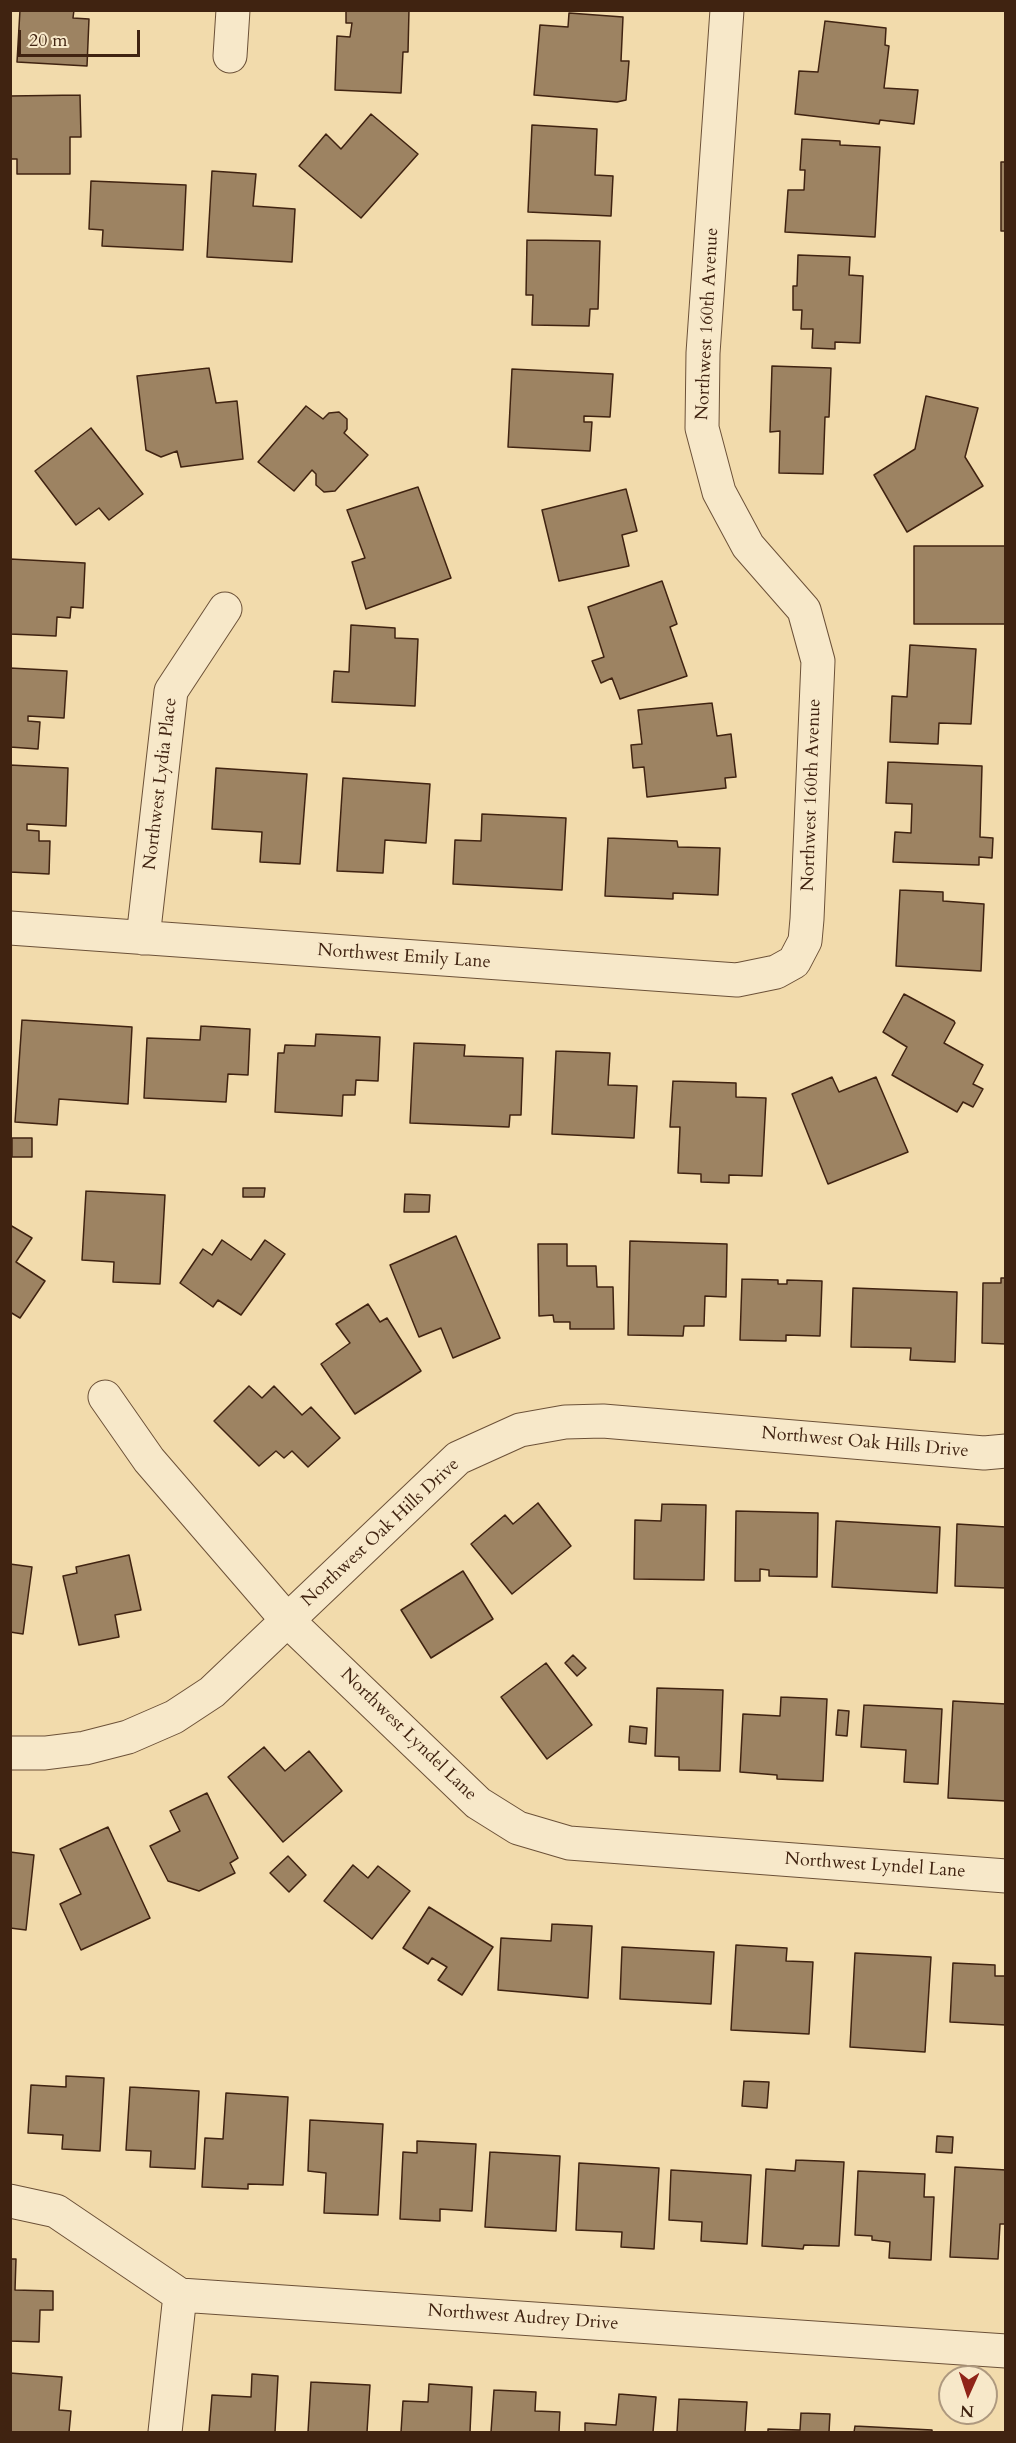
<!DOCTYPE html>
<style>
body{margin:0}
#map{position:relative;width:1016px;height:2443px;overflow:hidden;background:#f2dbac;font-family:Cardo,serif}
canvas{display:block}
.frame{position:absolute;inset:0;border:12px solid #402311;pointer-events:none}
.north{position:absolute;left:938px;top:2365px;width:60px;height:60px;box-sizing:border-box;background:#f7e8c9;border:2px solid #ae997f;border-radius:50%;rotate:183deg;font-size:16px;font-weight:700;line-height:24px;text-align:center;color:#402311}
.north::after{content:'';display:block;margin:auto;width:21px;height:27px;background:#8f2418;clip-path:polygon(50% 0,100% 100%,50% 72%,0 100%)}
.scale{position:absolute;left:18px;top:30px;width:122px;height:27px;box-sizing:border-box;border:3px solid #402311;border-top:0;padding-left:8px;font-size:18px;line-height:21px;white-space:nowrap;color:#402311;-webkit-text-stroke:4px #f7e8c9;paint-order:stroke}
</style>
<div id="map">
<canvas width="1016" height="2443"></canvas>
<div class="frame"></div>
<div class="north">N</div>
<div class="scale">20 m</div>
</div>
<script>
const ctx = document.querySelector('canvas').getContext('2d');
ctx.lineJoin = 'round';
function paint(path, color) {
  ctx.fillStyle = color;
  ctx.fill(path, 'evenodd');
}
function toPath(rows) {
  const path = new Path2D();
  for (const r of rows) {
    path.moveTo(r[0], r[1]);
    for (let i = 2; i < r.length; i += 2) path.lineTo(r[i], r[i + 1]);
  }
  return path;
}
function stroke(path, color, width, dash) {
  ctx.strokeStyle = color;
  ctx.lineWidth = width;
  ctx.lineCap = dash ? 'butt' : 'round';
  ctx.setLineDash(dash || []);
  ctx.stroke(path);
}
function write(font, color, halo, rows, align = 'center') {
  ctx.font = font + ' Cardo,serif';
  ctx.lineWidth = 4.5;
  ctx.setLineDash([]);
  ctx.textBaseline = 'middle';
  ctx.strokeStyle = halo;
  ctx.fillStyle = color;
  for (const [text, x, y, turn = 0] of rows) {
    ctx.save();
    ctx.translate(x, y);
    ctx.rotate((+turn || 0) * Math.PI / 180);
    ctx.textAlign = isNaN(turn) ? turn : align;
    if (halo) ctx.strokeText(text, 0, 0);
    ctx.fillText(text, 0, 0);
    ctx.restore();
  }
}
const building = toPath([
 [20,10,74,10,73,18,89,19,87,66,17,62,20,10],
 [346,10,409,10,408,52,403,52,401,93,335,90,337,36,350,37,352,23,346,23,346,10],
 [569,13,623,17,621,61,629,61,626,100,617,102,534,95,540,25,568,27,569,13],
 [825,21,886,28,885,45,889,46,884,88,918,90,914,124,880,120,879,124,795,114,799,71,818,72,825,21],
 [80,95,81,137,70,137,70,174,17,174,17,159,10,159,10,96,80,95],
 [371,114,418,154,361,218,299,166,326,134,341,149,371,114],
 [532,125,597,129,595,175,613,176,611,216,528,212,532,125],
 [802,139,840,141,840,145,880,147,875,237,785,232,788,190,804,190,805,170,800,170,802,139],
 [1001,162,1006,162,1006,231,1001,231,1001,162],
 [212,171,256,174,253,206,295,209,292,262,207,257,212,171],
 [91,181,186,185,183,250,102,246,103,230,89,229,91,181],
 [527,240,600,241,598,309,590,309,589,326,532,325,533,295,526,295,527,240],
 [798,255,850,257,849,275,863,276,860,343,835,342,835,349,812,348,813,329,801,329,802,310,793,310,793,286,797,286,798,255],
 [772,366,831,368,829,417,825,417,823,474,779,473,780,431,770,432,772,366],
 [209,368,216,403,237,401,243,459,181,467,177,451,161,457,146,450,137,376,209,368],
 [512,369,613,374,610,417,584,416,584,422,592,422,590,451,508,447,512,369],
 [926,396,978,408,965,457,983,486,907,532,874,475,915,449,926,396],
 [306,406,323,419,329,413,339,412,347,419,347,429,344,433,368,455,335,491,324,492,316,485,316,474,312,470,294,491,258,462,306,406],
 [91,428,143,494,109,520,99,508,76,525,35,471,91,428],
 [418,487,451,578,366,609,352,562,365,558,347,510,418,487],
 [626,489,637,531,622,535,629,566,559,581,542,510,626,489],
 [914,546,1006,546,1006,624,914,624,914,546],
 [10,559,85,563,83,608,71,607,70,618,57,617,56,636,10,634,10,559],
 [662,581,677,624,670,627,687,676,620,699,612,678,601,683,592,661,604,657,588,607,662,581],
 [351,625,395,628,395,638,418,639,415,706,332,702,334,671,349,672,351,625],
 [910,645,976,649,971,724,939,723,938,744,890,742,892,696,907,697,910,645],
 [10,668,67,671,64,718,28,716,28,721,40,722,38,749,10,747,10,668],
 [712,703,717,736,731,734,736,777,725,778,726,788,647,797,644,767,633,768,631,745,642,744,638,710,712,703],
 [888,762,982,766,980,837,993,838,992,858,979,857,979,865,893,862,895,832,911,833,912,804,886,803,888,762],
 [10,765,68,768,66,826,27,824,27,830,39,831,39,841,50,841,49,874,10,872,10,765],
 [216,768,307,774,300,864,260,862,262,832,212,829,216,768],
 [343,778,430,784,426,843,385,840,383,873,337,871,343,778],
 [482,814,566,818,562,890,453,884,455,840,481,841,482,814],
 [608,838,677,841,678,847,720,848,718,895,673,893,673,899,605,896,608,838],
 [900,890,943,892,943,901,984,904,981,971,896,966,900,890],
 [904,994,954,1021,955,1023,944,1043,983,1065,973,1084,983,1089,973,1107,963,1102,957,1112,892,1075,907,1047,883,1032,904,994],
 [22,1020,132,1027,128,1104,59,1099,57,1125,15,1122,22,1020],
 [201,1026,250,1029,248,1075,228,1074,226,1102,144,1098,147,1038,200,1040,201,1026],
 [316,1034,380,1037,378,1081,356,1080,355,1095,343,1095,342,1116,275,1112,278,1053,284,1053,285,1045,315,1046,316,1034],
 [414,1043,465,1045,464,1056,523,1058,521,1115,510,1115,509,1127,410,1123,414,1043],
 [556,1051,610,1053,608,1085,637,1086,634,1138,552,1134,556,1051],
 [832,1077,839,1092,876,1077,908,1152,828,1184,792,1094,832,1077],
 [673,1081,736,1083,736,1097,766,1098,762,1176,729,1175,729,1183,701,1182,701,1174,678,1173,680,1127,670,1127,673,1081],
 [12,1138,32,1138,32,1157,12,1157,12,1138],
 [243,1188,265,1188,264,1197,243,1197,243,1188],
 [86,1191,165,1195,160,1284,113,1282,114,1262,82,1260,86,1191],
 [405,1194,430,1195,429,1212,404,1212,405,1194],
 [10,1225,32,1238,16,1262,45,1281,20,1318,10,1312,10,1225],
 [456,1236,500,1338,453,1358,441,1328,419,1337,390,1265,456,1236],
 [222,1240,251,1260,265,1240,285,1254,241,1315,218,1300,213,1307,180,1283,203,1249,212,1255,222,1240],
 [630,1241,727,1244,726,1297,705,1296,704,1326,684,1326,683,1336,628,1335,630,1241],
 [538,1244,567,1244,567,1266,596,1266,597,1287,613,1287,614,1329,570,1329,570,1322,554,1322,553,1315,539,1316,538,1244],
 [1001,1278,1006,1278,1006,1344,982,1343,983,1283,1001,1283,1001,1278],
 [742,1279,778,1280,778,1284,787,1284,787,1280,822,1281,820,1336,786,1335,786,1341,740,1340,742,1279],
 [853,1288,957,1292,955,1362,910,1360,911,1348,851,1347,853,1288],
 [368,1304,380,1322,387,1318,421,1371,355,1414,321,1364,350,1343,336,1324,368,1304],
 [249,1386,262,1398,274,1386,302,1415,311,1407,340,1438,308,1467,292,1451,284,1458,276,1451,259,1466,214,1421,249,1386],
 [538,1503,571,1546,512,1594,471,1544,505,1515,513,1524,538,1503],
 [662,1504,706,1505,704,1580,634,1579,635,1520,661,1521,662,1504],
 [736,1511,818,1513,817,1577,769,1576,769,1570,760,1569,760,1581,735,1581,736,1511],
 [836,1521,940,1527,937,1593,832,1587,836,1521],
 [957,1524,1006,1527,1006,1588,955,1586,957,1524],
 [129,1555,141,1610,115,1615,119,1637,79,1645,63,1576,77,1573,76,1567,129,1555],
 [10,1564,32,1567,23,1634,10,1632,10,1564],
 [463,1571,493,1619,431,1658,401,1610,463,1571],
 [573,1655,586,1668,577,1676,565,1663,573,1655],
 [546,1663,592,1725,547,1759,501,1697,546,1663],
 [657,1688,723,1690,720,1771,679,1770,679,1757,655,1756,657,1688],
 [781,1697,827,1699,823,1781,777,1779,777,1775,740,1772,743,1714,780,1716,781,1697],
 [953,1701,1006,1704,1006,1801,948,1798,953,1701],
 [864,1705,942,1709,938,1784,904,1782,906,1750,861,1747,864,1705],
 [838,1710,849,1711,847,1736,836,1735,838,1710],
 [630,1726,647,1728,646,1744,629,1742,630,1726],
 [264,1747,285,1771,309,1751,342,1791,283,1842,228,1777,264,1747],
 [207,1793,238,1858,230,1863,235,1873,199,1891,168,1881,150,1846,180,1831,170,1811,207,1793],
 [108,1827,150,1918,81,1950,60,1904,81,1894,60,1849,108,1827],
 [10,1852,34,1855,26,1930,10,1928,10,1852],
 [288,1856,306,1875,289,1892,270,1873,288,1856],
 [353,1865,368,1878,378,1866,410,1891,372,1939,324,1901,353,1865],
 [429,1907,493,1947,462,1995,438,1980,447,1967,432,1958,428,1964,403,1948,429,1907],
 [552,1924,592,1926,588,1998,498,1990,501,1938,551,1941,552,1924],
 [736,1945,787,1948,786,1961,813,1962,809,2034,731,2030,736,1945],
 [622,1947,714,1952,711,2004,620,1999,622,1947],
 [855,1953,931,1957,925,2052,850,2047,855,1953],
 [953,1963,995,1965,995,1976,1006,1976,1006,2025,950,2022,953,1963],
 [66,2076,104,2078,100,2151,62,2149,63,2135,28,2133,31,2085,66,2087,66,2076],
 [744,2081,769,2082,767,2108,742,2106,744,2081],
 [130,2087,199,2091,195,2169,150,2167,151,2151,126,2150,130,2087],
 [226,2093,288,2097,283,2185,248,2184,248,2189,202,2187,205,2138,223,2139,226,2093],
 [310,2120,383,2124,378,2215,324,2213,326,2173,308,2171,310,2120],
 [937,2136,953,2137,952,2153,936,2152,937,2136],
 [417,2141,476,2144,472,2211,440,2209,440,2221,400,2219,403,2152,417,2153,417,2141],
 [490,2152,560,2156,556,2231,485,2227,490,2152],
 [796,2160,844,2162,839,2246,804,2245,803,2249,762,2246,766,2169,795,2171,796,2160],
 [579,2163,659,2168,654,2249,621,2247,622,2232,576,2230,579,2163],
 [955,2167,1006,2170,1006,2224,1000,2224,998,2259,950,2257,955,2167],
 [671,2170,751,2175,747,2244,701,2241,702,2222,669,2220,671,2170],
 [858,2171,925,2174,924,2197,934,2197,931,2260,889,2258,890,2242,872,2240,872,2236,855,2235,858,2171],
 [10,2259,16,2259,15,2290,53,2291,53,2310,40,2310,39,2342,10,2341,10,2259],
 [10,2373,62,2377,59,2410,71,2411,69,2432,10,2432,10,2373],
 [252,2374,278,2376,275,2432,209,2432,212,2395,251,2397,252,2374],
 [311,2382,370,2385,367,2432,308,2432,311,2382],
 [429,2384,472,2387,470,2432,401,2432,403,2401,428,2402,429,2384],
 [494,2390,536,2392,535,2411,560,2412,559,2432,491,2432,494,2390],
 [619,2394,656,2397,653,2432,585,2432,585,2423,616,2425,619,2394],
 [679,2399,747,2402,745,2432,677,2432,679,2399],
 [801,2413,830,2414,829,2432,768,2432,768,2429,800,2430,801,2413],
 [855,2426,932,2430,932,2432,854,2432,855,2426]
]);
paint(building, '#9d8362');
stroke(building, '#402311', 1.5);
const minor = toPath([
 [230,56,233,10],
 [10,928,737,980,776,972,794,962,805,941,807,919,818,661,804,610,748,546,719,492,702,428,703,353,727,10],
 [143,938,171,691,225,609],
 [105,1397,149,1460,287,1620,478,1803,518,1828,569,1843,1006,1876],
 [10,1753,45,1753,85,1748,128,1737,174,1717,212,1692,458,1458,520,1430,565,1422,603,1421,984,1453,1006,1451],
 [10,2201,56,2211,180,2295],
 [165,2432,180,2295,1006,2351]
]);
stroke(minor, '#6c5138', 35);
stroke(minor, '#f7e8c9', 33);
write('18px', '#402311', '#f7e8c9', [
 ["Northwest 160th Avenue",708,324,-87],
 ["Northwest Lydia Place",161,784,-83],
 ["Northwest 160th Avenue",812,795,-88],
 ["Northwest Emily Lane",404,957,4],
 ["Northwest Oak Hills Drive",865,1443,5],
 ["Northwest Oak Hills Drive",381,1533,-43],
 ["Northwest Lyndel Lane",408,1735,44],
 ["Northwest Lyndel Lane",875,1866,4],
 ["Northwest Audrey Drive",523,2318,4]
]);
</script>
